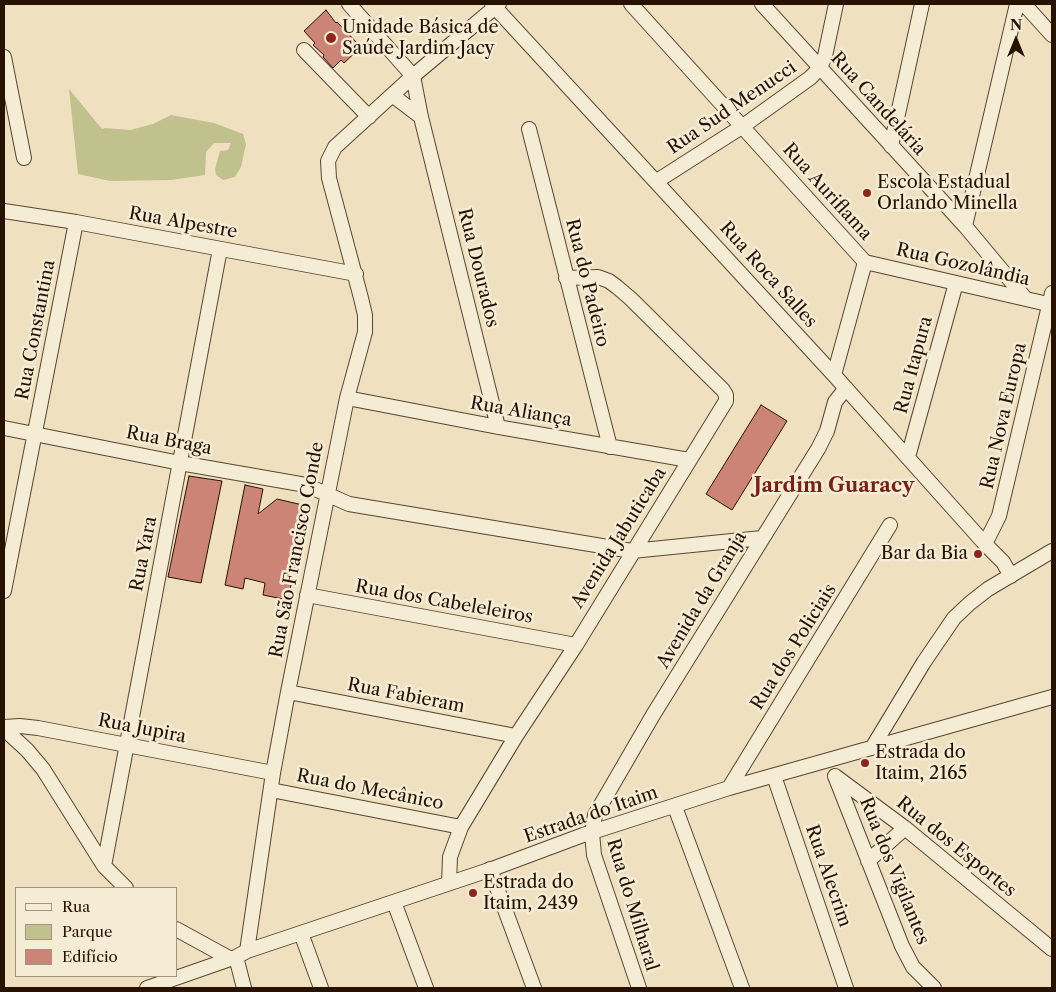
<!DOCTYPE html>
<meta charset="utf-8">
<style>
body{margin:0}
#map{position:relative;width:1056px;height:992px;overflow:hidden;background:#efe1c0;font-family:"Libre Caslon Text",serif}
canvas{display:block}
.frame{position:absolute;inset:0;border:5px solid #271100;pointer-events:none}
.legend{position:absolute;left:15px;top:887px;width:162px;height:90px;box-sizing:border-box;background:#f5ecd6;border:1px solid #a39480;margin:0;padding:6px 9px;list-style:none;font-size:15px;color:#271100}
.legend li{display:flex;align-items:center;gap:10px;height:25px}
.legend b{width:25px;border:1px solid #a39480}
.north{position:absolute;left:991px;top:15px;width:50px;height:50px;-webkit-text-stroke:4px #f5ecd6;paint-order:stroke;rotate:0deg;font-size:14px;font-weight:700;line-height:20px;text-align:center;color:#271100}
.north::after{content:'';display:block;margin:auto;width:18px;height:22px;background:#271100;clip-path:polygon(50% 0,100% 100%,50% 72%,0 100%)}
</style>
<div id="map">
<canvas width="1056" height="992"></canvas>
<div class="frame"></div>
<ul class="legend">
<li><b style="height:6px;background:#f5ecd6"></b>Rua</li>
<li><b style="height:14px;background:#c1c18d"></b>Parque</li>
<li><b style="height:14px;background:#cc8476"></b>Edifício</li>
</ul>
<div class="north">N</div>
</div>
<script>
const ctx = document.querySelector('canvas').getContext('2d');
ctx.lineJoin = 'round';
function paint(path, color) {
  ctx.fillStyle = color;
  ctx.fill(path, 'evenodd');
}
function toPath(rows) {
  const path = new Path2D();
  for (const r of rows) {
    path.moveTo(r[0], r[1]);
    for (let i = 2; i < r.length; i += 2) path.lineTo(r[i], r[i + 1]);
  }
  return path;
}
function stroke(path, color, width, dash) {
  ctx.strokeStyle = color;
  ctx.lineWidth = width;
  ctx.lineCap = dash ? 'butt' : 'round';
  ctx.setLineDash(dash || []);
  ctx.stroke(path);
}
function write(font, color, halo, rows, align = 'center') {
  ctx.font = font + ' "Libre Caslon Text",serif';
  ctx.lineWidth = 5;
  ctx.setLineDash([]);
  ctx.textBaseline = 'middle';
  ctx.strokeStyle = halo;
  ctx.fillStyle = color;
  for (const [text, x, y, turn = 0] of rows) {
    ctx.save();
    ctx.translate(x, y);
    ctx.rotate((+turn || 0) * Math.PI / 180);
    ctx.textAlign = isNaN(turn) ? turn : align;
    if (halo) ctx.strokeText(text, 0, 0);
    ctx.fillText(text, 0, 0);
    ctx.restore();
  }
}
paint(toPath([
 [69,89,102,129,105,128,130,130,153,124,171,115,214,123,243,134,246,144,241,167,235,177,223,180,216,175,215,169,220,151,228,150,231,143,214,143,206,152,205,175,171,180,110,181,78,174]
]), '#c1c18d');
const building = toPath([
 [326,10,336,23,337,22,361,47,344,63,341,60,333,68,323,57,324,55,313,45,315,43,304,31,326,10],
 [761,405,787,421,732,510,706,494,761,405],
 [189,476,222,481,201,583,168,577,189,476],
 [245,485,263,489,258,514,277,499,307,506,288,600,263,595,265,583,245,578,243,589,225,585,245,485]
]);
paint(building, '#cc8476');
stroke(building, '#271100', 1);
const minor = toPath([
 [349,4,413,76,421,117,498,427],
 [492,4,834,375,985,544,1003,562,1011,576],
 [631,4,865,262],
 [762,4,965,226,1025,298],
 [1024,4,1052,35],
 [304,50,369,117],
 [4,57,24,158],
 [392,95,421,117],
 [529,129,610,447],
 [891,146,922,4],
 [657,181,743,126,810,78,820,68,825,56,836,4],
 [4,211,76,222,356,274],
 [965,226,1017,4],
 [865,262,1052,305],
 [834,375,865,262],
 [347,398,498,427,689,460],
 [4,428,180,463,306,485,349,504,632,551,762,538],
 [908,457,956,283],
 [985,544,999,516,1052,293],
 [4,591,76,222],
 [307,595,576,645],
 [288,692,516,736],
 [4,727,20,726,38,728,273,773],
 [4,729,27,750,43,769,104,866,126,888],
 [872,748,924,662,954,618,970,603,988,589,1052,551],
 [774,776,846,988],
 [835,776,905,828,1052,949],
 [835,776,902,946,913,967,934,988],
 [729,788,890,525],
 [271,790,461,827],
 [675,807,742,988],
 [868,861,905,828],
 [104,866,220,249],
 [490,869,534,988],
 [449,883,450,857,461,827,516,736,576,645,726,401,726,395,723,390,630,298,617,287,609,281,598,277,566,278],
 [394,902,426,988],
 [176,929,229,958],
 [301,933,321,988],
 [247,951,273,773,288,692,347,398,365,332,365,315,361,298,329,178,328,161,335,147,413,76,499,4],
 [236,957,244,988],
 [147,988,236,957,247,951,492,869,583,835,729,788,1052,697],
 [639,988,594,855,592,833,595,815,653,715,818,449,827,431,835,402,846,388]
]);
stroke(minor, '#594530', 16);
stroke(minor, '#f5ecd6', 14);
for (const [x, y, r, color] of [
 [331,38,6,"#8f2418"],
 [867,193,5,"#8f2418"],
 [978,554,5,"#8f2418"],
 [865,763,5,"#8f2418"],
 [473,893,5,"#8f2418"]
]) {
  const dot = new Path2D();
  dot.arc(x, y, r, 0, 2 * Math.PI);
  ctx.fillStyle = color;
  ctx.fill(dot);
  stroke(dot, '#f5ecd6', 2);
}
write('18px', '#271100', '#f5ecd6', [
 ["Unidade Básica de",342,28],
 ["Saúde Jardim Jacy",342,49],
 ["Escola Estadual",877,183],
 ["Orlando Minella",877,204],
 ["Bar da Bia",968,554,"right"],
 ["Estrada do",875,753],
 ["Itaim, 2165",875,774],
 ["Estrada do",483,883],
 ["Itaim, 2439",483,904]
], 'left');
write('18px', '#271100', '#f5ecd6', [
 ["Rua Candelária",878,104,48],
 ["Rua Sud Menucci",732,108,-34],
 ["Rua Auriflama",827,192,48],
 ["Rua Alpestre",183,223,10],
 ["Rua Gozolândia",963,265,13],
 ["Rua Dourados",478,268,76],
 ["Rua Roca Salles",768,275,48],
 ["Rua do Padeiro",587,283,76],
 ["Rua Constantina",36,330,-79],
 ["Rua Itapura",914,365,-75],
 ["Rua Aliança",521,412,10],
 ["Rua Nova Europa",1004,416,-77],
 ["Rua Braga",169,441,11],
 ["Avenida Jabuticaba",619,538,-58],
 ["Rua São Francisco Conde",297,550,-79],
 ["Rua Yara",144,554,-79],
 ["Avenida da Granja",702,600,-59],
 ["Rua dos Cabeleleiros",444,602,10],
 ["Rua dos Policiais",794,647,-58],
 ["Rua Fabieram",406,696,11],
 ["Rua Jupira",142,729,11],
 ["Rua do Mecânico",370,790,11],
 ["Estrada do Itaim",591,815,-19],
 ["Rua dos Esportes",956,847,39],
 ["Rua dos Vigilantes",894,871,68],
 ["Rua Alecrim",828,876,71],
 ["Rua do Milharal",632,905,73]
]);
write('bold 20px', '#7a1f14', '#f5ecd6', [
 ["Jardim Guaracy",834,486]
]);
</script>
